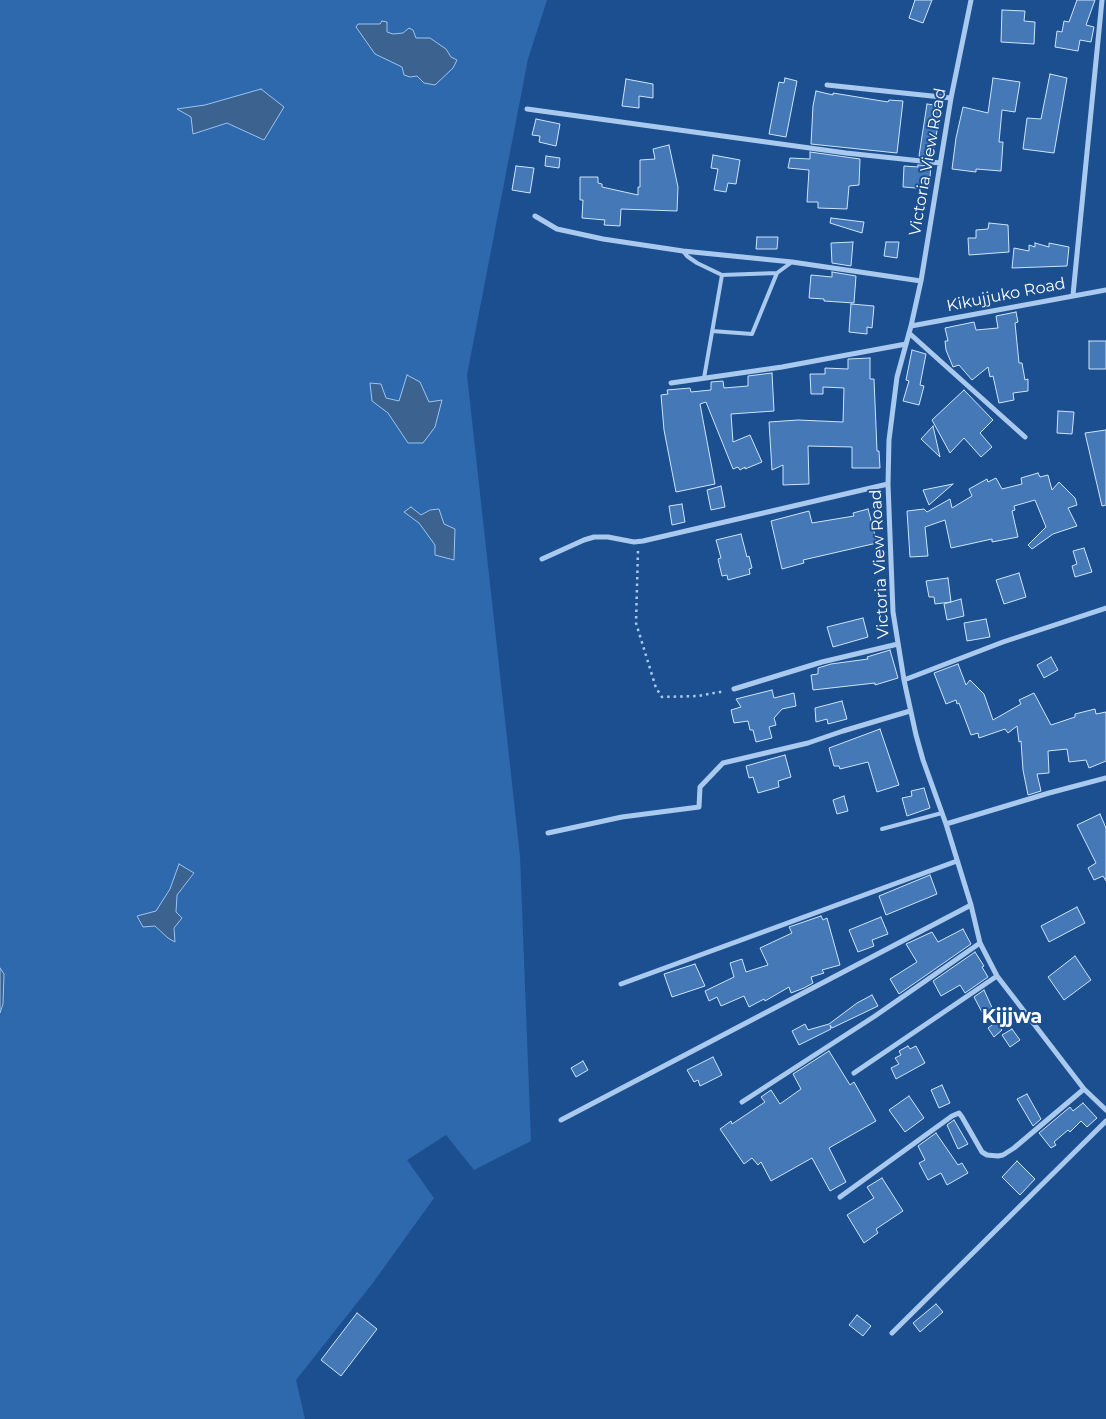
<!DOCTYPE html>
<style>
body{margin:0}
canvas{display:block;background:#1b4f8f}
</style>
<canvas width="1106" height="1419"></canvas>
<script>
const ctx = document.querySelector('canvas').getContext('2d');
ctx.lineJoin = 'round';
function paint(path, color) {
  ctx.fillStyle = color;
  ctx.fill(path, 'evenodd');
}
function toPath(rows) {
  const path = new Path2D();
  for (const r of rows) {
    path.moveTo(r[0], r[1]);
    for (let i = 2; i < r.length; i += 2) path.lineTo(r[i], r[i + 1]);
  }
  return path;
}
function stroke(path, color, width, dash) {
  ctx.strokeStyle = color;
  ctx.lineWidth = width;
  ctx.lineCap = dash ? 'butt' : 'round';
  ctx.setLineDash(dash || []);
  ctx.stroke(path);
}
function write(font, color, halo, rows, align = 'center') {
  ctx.font = font + ' Montserrat,sans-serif';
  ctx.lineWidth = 4;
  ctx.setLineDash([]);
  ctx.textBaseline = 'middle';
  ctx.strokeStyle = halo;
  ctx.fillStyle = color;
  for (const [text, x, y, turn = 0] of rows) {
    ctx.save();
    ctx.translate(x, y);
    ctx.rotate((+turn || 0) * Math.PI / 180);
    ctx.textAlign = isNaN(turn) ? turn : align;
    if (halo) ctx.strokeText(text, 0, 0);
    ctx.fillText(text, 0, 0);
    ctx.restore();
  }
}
paint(toPath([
 [0,0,547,0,528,59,467,375,520,856,531,1141,474,1170,446,1135,407,1160,434,1198,372,1284,296,1380,305,1419,0,1419],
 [359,24,380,24,387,32,393,34,403,33,416,38,430,38,446,49,451,57,417,76,410,77,403,67,375,54],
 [261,89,264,139,227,123,193,134,191,117,178,109,205,105],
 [179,865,194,874,177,895,174,941,168,938,155,926,156,911,170,889]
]), '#2e69ad');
const water = toPath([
 [382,21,387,22,387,32,393,34,403,33,409,28,413,30,416,38,430,38,446,49,451,57,457,60,453,68,435,85,424,83,417,76,410,77,404,75,402,67,375,54,356,27,358,24,380,24,382,21],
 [261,89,284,107,264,140,227,123,193,134,191,117,177,109,205,105,261,89],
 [407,375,420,382,429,402,442,400,435,427,423,443,408,443,388,413,372,401,370,383,381,384,386,398,399,401,407,375],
 [411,507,421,515,430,510,439,509,444,524,455,529,454,560,435,555,435,545,419,523,404,512,411,507],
 [179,864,194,873,177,895,176,912,182,918,174,928,175,942,168,938,155,926,143,927,137,916,156,911,170,889,179,864],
 [0,968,4,974,3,1004,0,1013,0,968]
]);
paint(water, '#3c6290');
stroke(water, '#9cc4f0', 1);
const building = toPath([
 [915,0,932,0,923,23,909,18,915,0],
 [1077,0,1095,0,1086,25,1094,27,1091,42,1080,40,1078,51,1055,47,1057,31,1062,32,1064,21,1069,22,1077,0],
 [1002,10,1025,11,1024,21,1035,22,1034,44,1001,42,1002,10],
 [1050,74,1067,78,1054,153,1023,149,1027,118,1041,119,1050,74],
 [785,78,797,81,786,137,769,134,779,82,784,83,785,78],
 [993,78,1020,82,1015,112,1002,110,999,142,1003,142,1001,171,976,169,976,172,952,169,956,138,963,107,988,113,993,78],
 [626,79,653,84,653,98,639,96,639,108,622,106,626,79],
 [816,91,833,95,833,93,888,102,889,100,903,101,897,153,811,144,813,106,816,91],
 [927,104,941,106,933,155,931,155,931,158,919,156,927,104],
 [536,119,560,124,556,146,539,142,540,136,532,135,536,119],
 [669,145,678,187,677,211,621,209,620,226,604,225,605,220,582,218,583,200,580,200,580,177,598,177,598,183,602,184,602,187,638,195,638,187,640,187,640,160,655,159,653,149,669,145],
 [810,152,860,159,859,185,849,186,847,209,818,208,818,202,807,202,809,170,788,168,790,158,810,159,810,152],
 [713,155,740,160,736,184,728,183,726,192,714,190,718,169,711,168,713,155],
 [546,156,560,158,559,168,545,166,546,156],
 [918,165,931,166,929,189,903,187,904,166,918,167,918,165],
 [516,166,534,168,530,193,512,190,516,166],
 [831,218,864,222,862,233,830,223,831,218],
 [989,223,1008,225,1009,252,969,255,968,238,976,238,976,230,988,229,989,223],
 [757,237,778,237,777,249,756,249,757,237],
 [853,242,851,266,832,263,831,243,853,242],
 [886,242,899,242,897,258,884,256,886,242],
 [1035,243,1049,247,1049,243,1069,247,1067,266,1012,268,1014,248,1029,251,1029,245,1035,247,1035,243],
 [832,272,856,276,854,303,824,301,824,299,809,298,811,275,832,277,832,272],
 [851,304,874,306,872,328,867,327,867,334,849,332,851,304],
 [1016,312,1018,322,1015,323,1019,363,1022,363,1025,380,1028,379,1028,391,1013,393,1014,400,999,403,993,376,990,377,988,367,972,380,959,365,953,367,946,350,945,341,948,341,945,328,974,322,976,330,998,328,996,316,1016,312],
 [1089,341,1106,341,1106,369,1089,369,1089,341],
 [912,350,926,354,920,385,924,386,919,405,903,401,909,381,906,380,912,350],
 [870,358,870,379,874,379,877,451,879,451,880,468,852,468,852,447,808,446,809,484,783,485,783,465,772,470,769,422,798,420,843,422,844,388,823,387,823,394,811,394,810,374,825,374,825,368,848,369,848,359,870,358],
 [772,373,774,411,731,414,733,442,750,435,762,462,745,469,745,467,740,470,738,467,733,469,706,402,700,404,715,484,676,492,664,430,661,395,668,394,667,390,690,388,691,392,711,390,711,382,723,381,724,388,748,386,748,376,772,373],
 [964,390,993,420,980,433,992,447,981,457,964,438,950,453,932,420,964,390],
 [1058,411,1074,412,1072,434,1057,433,1058,411],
 [933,426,940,457,921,439,933,426],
 [1106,430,1106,505,1102,506,1085,433,1106,430],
 [1038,473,1040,477,1048,475,1052,490,1059,482,1075,498,1077,505,1068,508,1077,526,1053,534,1032,549,1028,545,1046,527,1035,500,1014,506,1015,510,1012,511,1018,537,992,542,992,539,951,548,945,520,925,527,928,556,910,557,907,511,924,509,927,512,950,499,952,508,972,496,969,489,987,479,988,482,996,478,1002,489,1022,484,1021,478,1038,473],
 [953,484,929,505,923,490,953,484],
 [721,486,725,507,711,510,707,490,721,486],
 [682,504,685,522,672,525,669,506,682,504],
 [868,509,877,543,803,560,804,563,782,569,771,521,809,511,812,523,854,516,853,513,868,509],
 [741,534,747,557,749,556,752,568,749,569,750,574,728,580,727,575,722,576,718,559,721,558,716,540,741,534],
 [1084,548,1092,572,1075,577,1072,566,1077,564,1073,551,1084,548],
 [1019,573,1026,597,1004,604,996,580,1019,573],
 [948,578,951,602,935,604,934,597,929,597,926,581,948,578],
 [961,599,964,616,947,620,944,604,961,599],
 [863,618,868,637,833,647,827,627,863,618],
 [986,619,990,637,967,641,964,623,986,619],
 [890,650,898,678,875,685,875,683,813,690,811,675,818,674,818,668,831,664,868,659,867,657,890,650],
 [1051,657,1058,670,1044,678,1037,665,1051,657],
 [958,664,966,685,970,680,984,694,993,720,1021,704,1019,700,1034,693,1051,725,1075,717,1075,714,1095,709,1096,714,1106,712,1106,761,1089,768,1086,760,1069,762,1067,749,1048,751,1049,773,1037,774,1041,791,1028,795,1023,770,1021,741,1019,742,1017,726,1008,733,1005,729,979,738,978,733,971,735,959,703,957,704,956,700,946,704,934,673,958,664],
 [772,690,774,698,794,693,796,706,782,709,774,718,776,725,769,727,772,738,756,742,753,730,750,730,748,721,734,723,731,710,741,707,736,699,772,690],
 [842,701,847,719,828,724,827,719,816,722,815,708,842,701],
 [880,729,899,785,877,792,868,762,840,769,839,766,834,766,829,748,880,729],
 [785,755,791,777,778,781,779,787,758,793,753,777,749,778,746,766,785,755],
 [924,788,930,808,907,816,902,798,912,796,911,791,924,788],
 [844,796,848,811,837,814,833,800,844,796],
 [1100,814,1106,828,1106,881,1103,876,1094,880,1088,868,1096,863,1077,825,1100,814],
 [930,875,937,894,886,915,879,896,930,875],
 [1077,907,1085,923,1049,942,1041,926,1077,907],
 [821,916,823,920,827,918,840,965,822,970,824,973,811,977,813,983,804,988,791,993,789,987,765,1001,764,999,749,1007,744,996,721,1006,717,997,709,1001,705,991,734,977,730,963,742,959,746,972,768,965,760,948,792,933,789,927,821,916],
 [881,917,888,934,872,940,874,946,858,952,849,930,881,917],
 [963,929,971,944,899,994,890,979,917,962,906,944,932,932,938,942,963,929],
 [975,952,984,966,982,967,988,977,965,993,960,985,941,996,933,981,975,952],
 [1075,956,1091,980,1064,1000,1048,977,1075,956],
 [695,964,705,986,672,997,664,974,695,964],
 [984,990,994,1012,984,1016,974,997,984,990],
 [872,995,878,1006,832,1028,830,1025,831,1029,799,1045,792,1031,805,1024,808,1030,829,1024,857,1003,872,995],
 [996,1022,1002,1030,994,1037,988,1028,996,1022],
 [1012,1029,1020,1040,1010,1047,1002,1035,1012,1029],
 [908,1046,910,1049,916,1046,925,1063,896,1079,891,1068,899,1064,895,1058,901,1055,899,1051,908,1046],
 [829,1051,850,1085,854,1082,876,1121,829,1148,846,1182,830,1191,812,1158,771,1181,761,1162,758,1165,752,1158,744,1164,720,1129,731,1121,732,1124,765,1102,761,1097,771,1090,780,1104,801,1089,793,1074,829,1051],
 [713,1057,722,1075,700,1086,698,1080,694,1082,687,1070,713,1057],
 [583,1061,588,1070,576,1077,571,1068,583,1061],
 [942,1085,950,1103,939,1108,931,1090,942,1085],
 [1027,1094,1041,1119,1033,1126,1017,1099,1027,1094],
 [909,1096,924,1118,905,1132,889,1110,909,1096],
 [1083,1103,1097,1118,1087,1127,1081,1121,1070,1132,1068,1130,1054,1142,1056,1145,1051,1148,1039,1133,1070,1107,1073,1111,1083,1103],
 [954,1120,968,1144,958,1149,947,1125,954,1120],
 [936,1133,958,1165,962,1163,968,1173,947,1185,941,1173,928,1180,919,1163,925,1160,918,1146,936,1133],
 [1017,1161,1035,1179,1020,1195,1002,1177,1017,1161],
 [882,1178,903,1211,876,1229,878,1233,864,1243,847,1215,874,1198,867,1187,882,1178],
 [936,1304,943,1312,920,1332,913,1323,936,1304],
 [357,1313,377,1329,341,1376,321,1360,357,1313],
 [857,1315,871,1326,863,1336,849,1325,857,1315]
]);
paint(building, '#4478b7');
stroke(building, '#cfe3fa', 1);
stroke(toPath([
 [638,551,636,623,656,688,662,697,698,696,725,691]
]), '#a9c9ee', 2.5, [2.5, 4]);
stroke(toPath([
 [683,251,687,256,697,263,722,275],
 [712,331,752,334,777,273],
 [704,378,722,275,777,273,792,262],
 [882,829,942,813]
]), '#a9c9ee', 4);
stroke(toPath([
 [971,0,951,98,921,281,911,326,897,377,889,440,888,484,893,612,904,680,916,735,923,760,946,824,971,905,980,943,997,976,1084,1089,1106,1110],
 [827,85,951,98],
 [527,109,846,153,940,163],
 [535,216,557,229,603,239,683,251,792,262,921,281],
 [1073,295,1102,0],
 [911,326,1106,290],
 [909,333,1025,437],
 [671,383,782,367,906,344],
 [542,559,584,540,594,537,608,537,634,542,643,541,888,484],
 [904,680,1003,642,1106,608],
 [734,689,822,662,898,644],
 [946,824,1049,793,1106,778],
 [548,833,622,817,699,807,700,787,723,763,808,743,843,731,910,711],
 [621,984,957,861],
 [854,1073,997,976],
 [742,1102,875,1016,980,943],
 [561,1120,971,905],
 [840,1197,952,1116,959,1113,962,1117,982,1152,987,1155,998,1156,1003,1155,1014,1148,1084,1089],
 [892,1333,1106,1121]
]), '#a9c9ee', 5);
write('16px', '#fff', '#1b4f8f', [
 ["Victoria View Road",928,162,-80],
 ["Kikujjuko Road",1006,295,-11],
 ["Victoria View Road",880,564,-93]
]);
write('bold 19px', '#fff', '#1b4f8f', [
 ["Kijjwa",1012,1017]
]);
</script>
